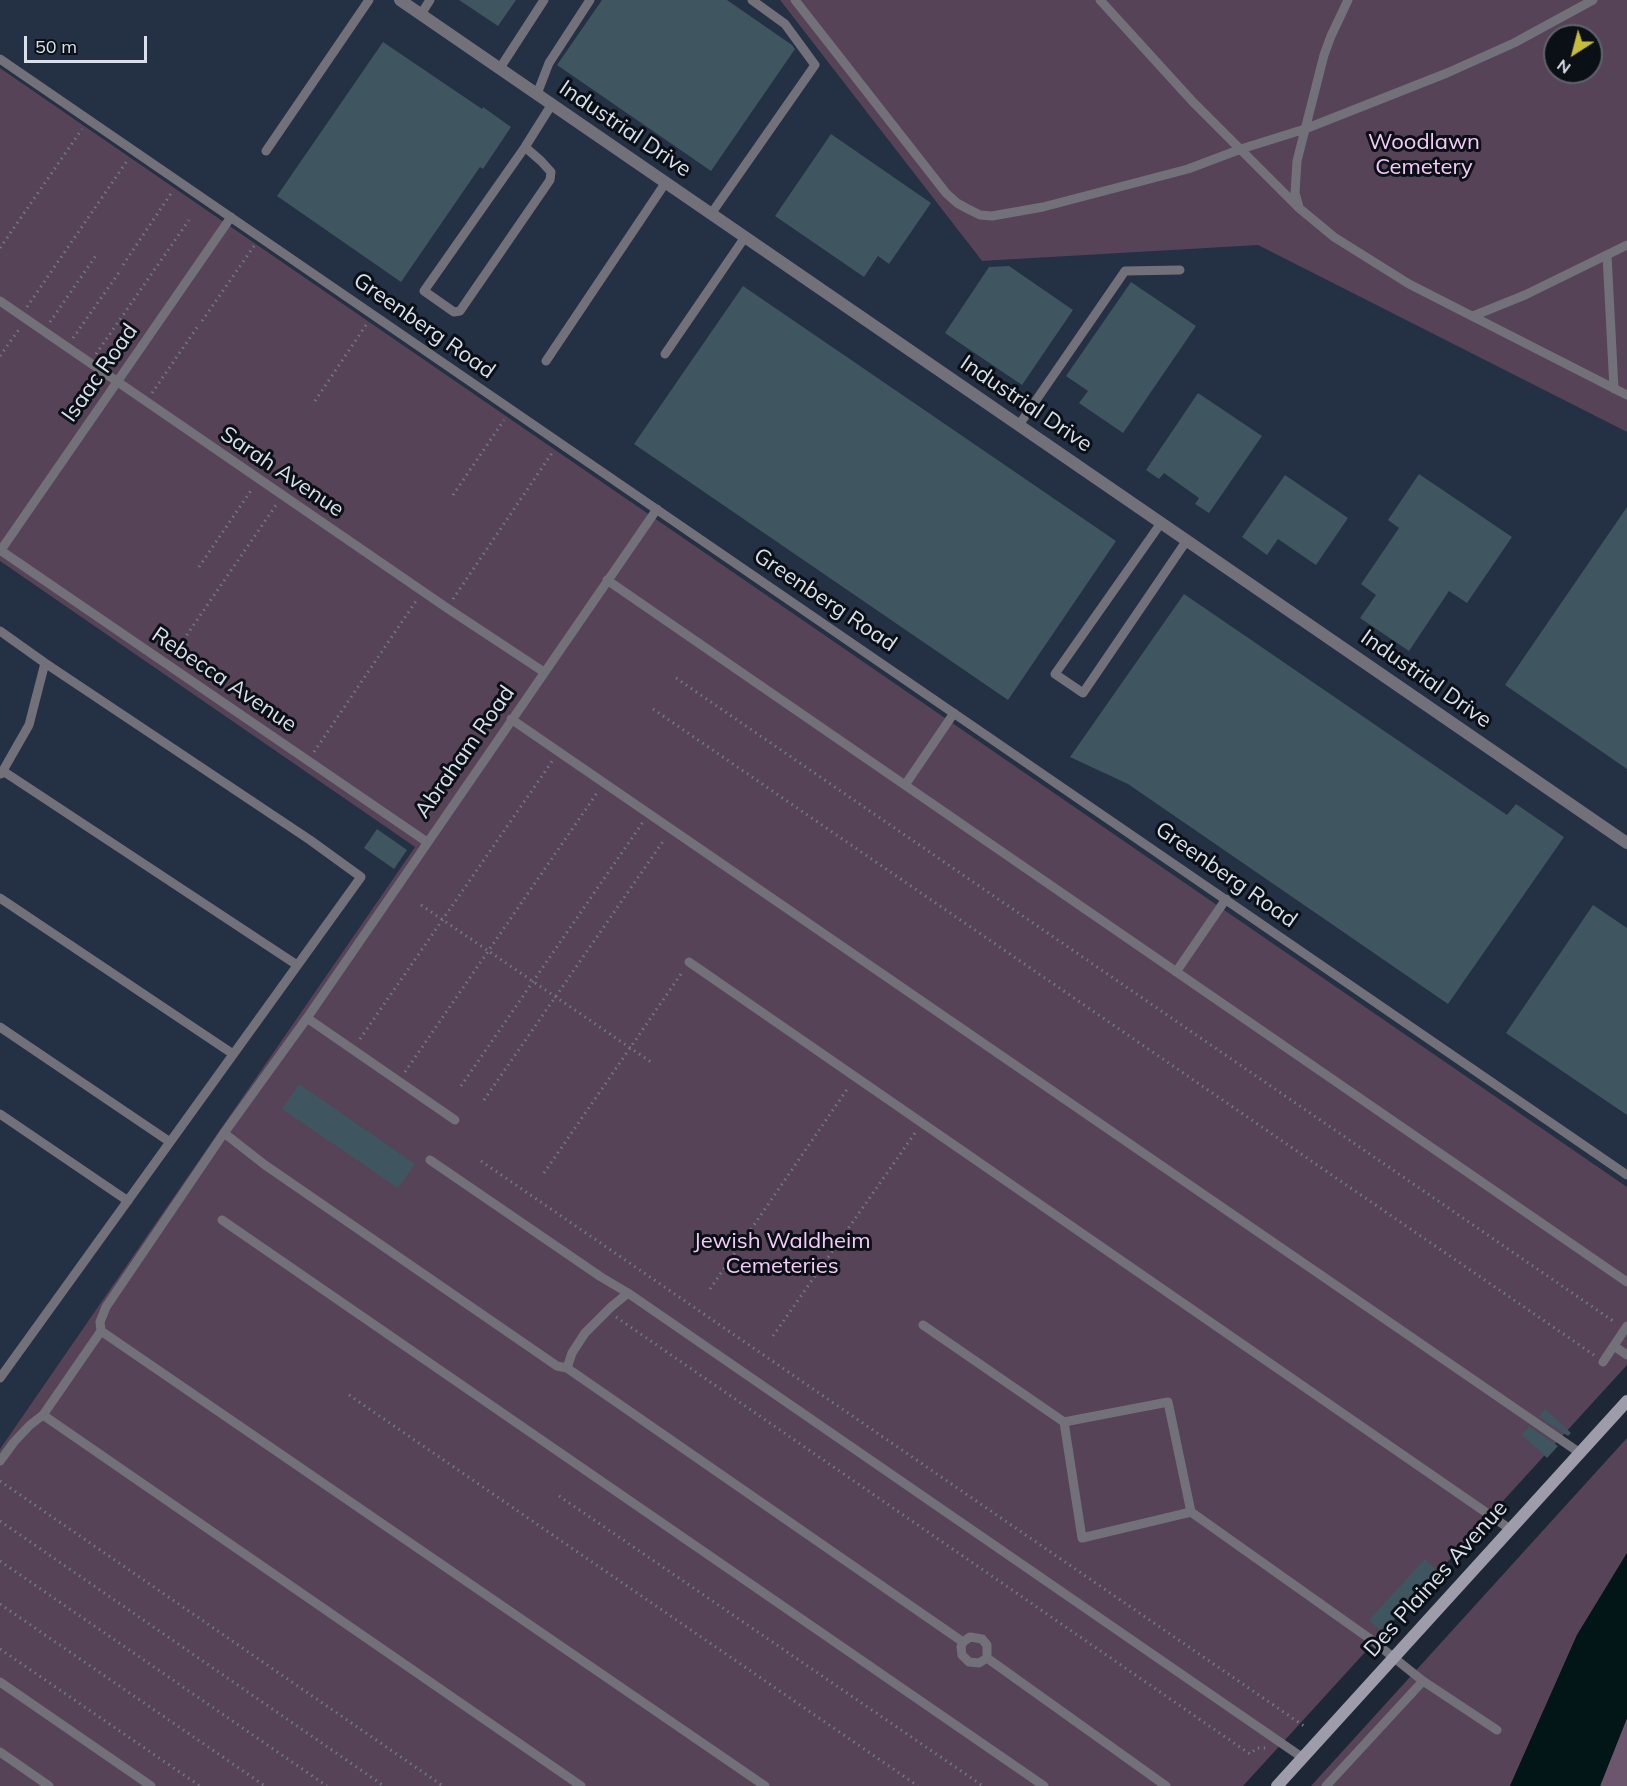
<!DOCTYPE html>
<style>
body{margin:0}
#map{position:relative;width:1627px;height:1786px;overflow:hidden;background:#1e2736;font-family:Mulish,sans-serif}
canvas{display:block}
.north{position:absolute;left:1543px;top:24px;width:60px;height:60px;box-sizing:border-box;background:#0b1016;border:2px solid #5e636b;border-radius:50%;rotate:216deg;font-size:16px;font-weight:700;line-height:24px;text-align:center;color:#dae0eb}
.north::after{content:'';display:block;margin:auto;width:21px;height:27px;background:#c5bc3d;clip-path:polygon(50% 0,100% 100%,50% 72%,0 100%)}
.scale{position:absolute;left:24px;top:36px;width:123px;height:27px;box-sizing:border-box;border:3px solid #dae0eb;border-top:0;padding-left:8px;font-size:18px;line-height:21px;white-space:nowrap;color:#dae0eb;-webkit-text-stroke:4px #0b1016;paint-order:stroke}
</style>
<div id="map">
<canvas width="1627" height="1786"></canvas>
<div class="north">N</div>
<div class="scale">50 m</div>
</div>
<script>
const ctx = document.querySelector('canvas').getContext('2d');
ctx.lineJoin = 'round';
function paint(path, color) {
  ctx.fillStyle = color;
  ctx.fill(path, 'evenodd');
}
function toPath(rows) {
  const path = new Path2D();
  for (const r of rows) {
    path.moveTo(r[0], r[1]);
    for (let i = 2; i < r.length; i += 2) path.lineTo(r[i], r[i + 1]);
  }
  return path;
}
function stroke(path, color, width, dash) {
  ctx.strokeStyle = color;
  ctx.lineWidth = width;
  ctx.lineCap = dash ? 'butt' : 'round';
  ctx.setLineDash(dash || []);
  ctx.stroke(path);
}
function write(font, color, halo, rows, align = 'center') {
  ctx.font = font + ' Mulish,sans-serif';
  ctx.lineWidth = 6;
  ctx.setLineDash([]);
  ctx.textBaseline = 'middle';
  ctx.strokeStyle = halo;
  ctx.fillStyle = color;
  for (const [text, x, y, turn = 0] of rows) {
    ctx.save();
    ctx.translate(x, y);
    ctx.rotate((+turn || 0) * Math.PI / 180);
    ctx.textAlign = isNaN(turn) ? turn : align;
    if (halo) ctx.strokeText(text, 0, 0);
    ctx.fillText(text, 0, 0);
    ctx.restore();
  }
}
paint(toPath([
 [0,0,780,0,982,261,1258,244,1627,432,1627,1187,0,68],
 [0,561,415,847,0,1449]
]), '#243044');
paint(toPath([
 [780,0,1627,0,1627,432,1258,245,982,261],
 [1555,36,1591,36,1591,72,1555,72],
 [0,68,1627,1187,1627,1365,1243,1786,0,1786,0,1449,415,847,0,561],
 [1627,1438,1627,1553,1577,1635,1510,1786,1311,1786]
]), '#564358');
paint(toPath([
 [1627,1718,1627,1786,1600,1786]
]), '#6c566e');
paint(toPath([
 [1627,1553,1627,1718,1600,1786,1510,1786,1577,1635]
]), '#021617');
paint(toPath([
 [459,0,516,0,498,26],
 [602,0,727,0,792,45,795,49,711,171,557,65],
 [383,42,482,109,483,107,511,127,483,169,480,167,401,282,277,196],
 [831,134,931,203,889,264,878,256,864,277,775,216],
 [1009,266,1073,310,1022,385,945,333,989,267],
 [1131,282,1196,326,1123,433,1079,403,1088,391,1066,376],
 [743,286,1116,541,1008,700,634,444],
 [1198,393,1262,436,1209,513,1195,504,1199,498,1164,473,1159,479,1146,470],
 [1419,474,1512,537,1467,603,1449,591,1409,651,1360,618,1376,595,1361,584,1399,528,1388,520],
 [1285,475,1348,518,1316,565,1278,539,1267,555,1242,537],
 [1627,507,1627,769,1505,685],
 [1184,594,1507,815,1516,804,1564,837,1448,1004,1128,784,1070,757],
 [377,829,407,850,394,869,364,848],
 [1593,905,1627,928,1627,1115,1506,1033],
 [299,1084,415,1164,398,1188,282,1109],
 [1545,1409,1571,1433,1568,1436,1539,1417],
 [1529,1426,1558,1446,1547,1458,1522,1435],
 [1425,1559,1437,1571,1382,1632,1369,1620]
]), '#3f555f');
stroke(toPath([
 [0,248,82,129],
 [123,265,172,192],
 [27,307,127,161],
 [202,321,254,246],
 [50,322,97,254],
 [73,338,120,271],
 [96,354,189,220],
 [0,356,20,328],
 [152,393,198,326],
 [315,401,366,325],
 [453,495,504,420],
 [199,567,252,489],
 [453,599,552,453],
 [173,655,276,505],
 [676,678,1616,1323],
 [653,709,1594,1355],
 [314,752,416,601],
 [421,905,651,1062],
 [360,1039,553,760],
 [405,1072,597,793],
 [461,1086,643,822],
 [484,1100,664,840],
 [481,1161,1304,1726],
 [544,1173,683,971],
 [710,1289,848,1088],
 [616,1317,1250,1754,1257,1748,1266,1748],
 [773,1336,915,1133],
 [349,1395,918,1786],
 [0,1481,443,1786],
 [559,1496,983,1786],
 [0,1521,384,1786],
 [0,1561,327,1786],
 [0,1604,265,1786],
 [0,1649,200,1786]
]), '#707885', 3, [1.5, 4.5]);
stroke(toPath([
 [795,0,946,193,957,203,968,209,980,215,992,216,1043,207,1188,169,1241,149,1305,129,1447,73,1514,43,1593,0],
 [1100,0,1193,102,1299,208,1334,237,1409,284,1627,395],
 [421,14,430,0],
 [0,59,1627,1175],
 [500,68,544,0],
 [537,94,549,63,590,0],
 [525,147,541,161,551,172,550,180,460,311,454,312,424,291,525,147,552,104],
 [266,151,369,0],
 [1299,207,1295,193,1297,161,1324,55,1331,36,1348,0],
 [711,214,815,65,785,24,752,0],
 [1607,255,1614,389],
 [0,301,447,608,544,672],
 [1473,316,1525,295,1627,245],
 [665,354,745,237],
 [546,361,666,182],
 [1019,425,1125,271,1180,270],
 [1161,523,1055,674,1083,693,1187,540],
 [0,550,427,842],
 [1,550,231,217],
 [607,580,1627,1282],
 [0,631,45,663,310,840,361,877,0,1378],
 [511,719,1580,1453],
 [3,771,297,965],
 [1,774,29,725,45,663],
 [905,785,954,713],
 [0,898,233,1054],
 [689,962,1510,1529],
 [1176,972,1226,899],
 [307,1018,455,1120],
 [0,1027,170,1142],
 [0,1114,128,1201],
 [224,1133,307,1018,657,509],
 [430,1160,601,1277,628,1293,1303,1758],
 [222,1220,1044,1786],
 [628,1293,611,1307,585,1333,572,1353,567,1368,963,1642,970,1637,982,1639,987,1645,987,1658,1166,1786],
 [923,1325,1064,1422,1168,1402,1191,1512,1373,1641,1423,1681,1497,1730],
 [1614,1346,1627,1355],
 [1603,1362,1627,1326],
 [567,1368,557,1366,265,1165,224,1133,106,1307,100,1322,101,1331,765,1786],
 [43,1415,581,1786],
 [1064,1422,1082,1538,1191,1512],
 [0,1461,14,1442,30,1425,43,1415,101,1331],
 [963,1642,961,1647,962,1655,969,1662,979,1663,987,1658],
 [0,1682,151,1786],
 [0,1752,49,1786],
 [1326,1786,1423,1681]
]), '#72717a', 9);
stroke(toPath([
 [400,0,1627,843]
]), '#72717a', 12);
stroke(toPath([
 [1277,1786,1627,1401]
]), '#9e9caa', 12);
write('22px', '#dae0eb', '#0b1016', [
 ["Industrial Drive",625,129,34],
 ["Greenberg Road",424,326,35],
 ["Isaac Road",100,373,-55],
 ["Industrial Drive",1026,404,34],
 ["Sarah Avenue",282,472,34],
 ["Greenberg Road",825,600,34],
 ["Industrial Drive",1426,679,35],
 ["Rebecca Avenue",224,680,34],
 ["Abraham Road",465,752,-55],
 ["Greenberg Road",1226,875,35],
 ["Des Plaines Avenue",1436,1579,-48]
]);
write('22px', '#f5caf9', '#0b1016', [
 ["Woodlawn",1424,142],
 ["Cemetery",1424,167],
 ["Jewish Waldheim",782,1241],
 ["Cemeteries",782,1266]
]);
</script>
